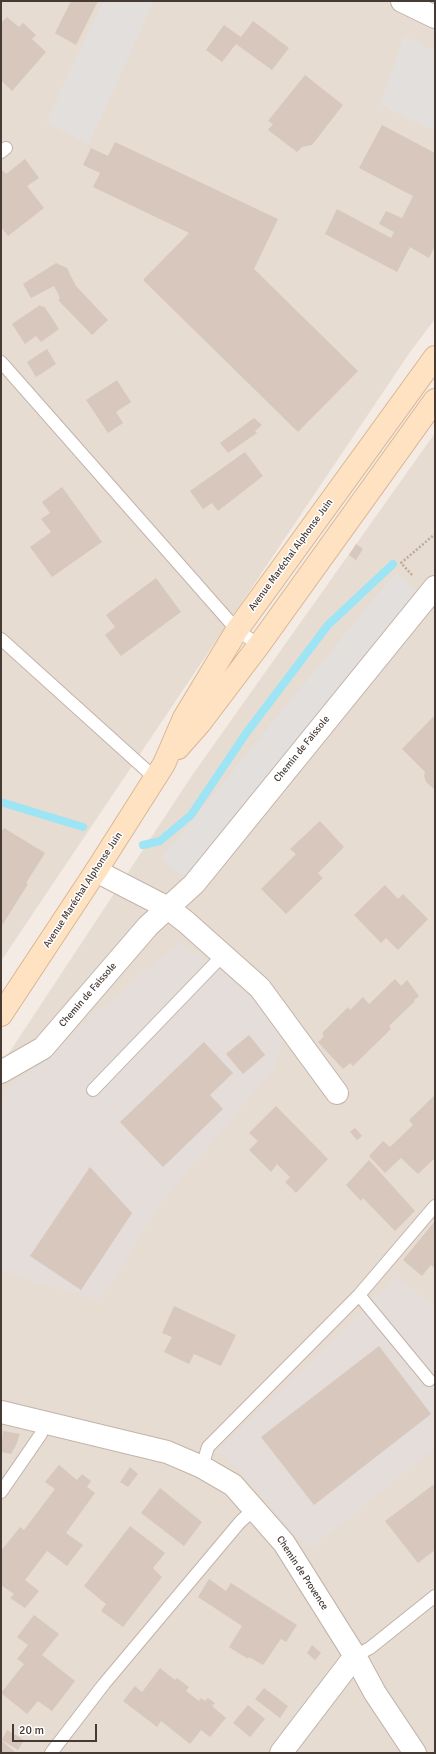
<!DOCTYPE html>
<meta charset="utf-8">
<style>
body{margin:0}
#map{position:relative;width:436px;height:1754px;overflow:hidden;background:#f3ebe4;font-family:Signika,sans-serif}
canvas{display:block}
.frame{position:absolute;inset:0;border:2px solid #463a34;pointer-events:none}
.scale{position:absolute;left:12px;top:1724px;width:85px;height:18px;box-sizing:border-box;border:2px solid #463a34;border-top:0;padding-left:5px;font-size:12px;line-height:14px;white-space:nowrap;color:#463a34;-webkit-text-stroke:3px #fff;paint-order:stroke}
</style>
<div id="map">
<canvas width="436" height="1754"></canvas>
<div class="frame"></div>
<div class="scale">20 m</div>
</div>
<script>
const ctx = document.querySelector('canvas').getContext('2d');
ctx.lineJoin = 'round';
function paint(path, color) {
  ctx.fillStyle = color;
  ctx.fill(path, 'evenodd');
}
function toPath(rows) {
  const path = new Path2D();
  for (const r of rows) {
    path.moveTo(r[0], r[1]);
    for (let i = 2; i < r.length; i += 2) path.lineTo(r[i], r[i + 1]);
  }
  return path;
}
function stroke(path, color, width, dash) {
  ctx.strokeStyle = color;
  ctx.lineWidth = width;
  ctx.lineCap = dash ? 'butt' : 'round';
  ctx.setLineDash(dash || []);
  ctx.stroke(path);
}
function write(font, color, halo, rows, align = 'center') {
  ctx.font = font + ' Signika,sans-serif';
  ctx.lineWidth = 3;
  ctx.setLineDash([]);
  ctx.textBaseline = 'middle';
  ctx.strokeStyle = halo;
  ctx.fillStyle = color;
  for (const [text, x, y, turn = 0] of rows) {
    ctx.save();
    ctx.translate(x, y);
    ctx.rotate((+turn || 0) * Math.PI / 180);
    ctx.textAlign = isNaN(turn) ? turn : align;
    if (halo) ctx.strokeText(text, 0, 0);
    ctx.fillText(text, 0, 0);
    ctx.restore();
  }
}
paint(toPath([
 [1,1,435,1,435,319,410,352,1,961],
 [435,433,435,1753,1,1753,1,1065,193,774]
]), '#e7dcd2');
paint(toPath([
 [179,942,240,984,285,1033,276,1067,163,1201,100,1301,1,1272,1,1095],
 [396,1277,435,1304,435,1448,309,1551,243,1475,218,1451]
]), '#e5ddd9');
paint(toPath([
 [103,1,154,1,89,144,46,122],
 [404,36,435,52,435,131,380,104],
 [396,572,416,591,184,877,161,858]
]), '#e3dfdd');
stroke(toPath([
 [1,802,83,827],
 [143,845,160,841,191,815,247,732,328,625,393,564]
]), '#9de4f4', 8);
paint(toPath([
 [71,1,98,1,76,45,55,33],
 [7,17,19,27,23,23,36,35,32,39,46,52,12,91,1,80,1,23],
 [253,21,289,48,272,70,236,44,222,62,206,50,224,25,241,37],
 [305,75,343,105,312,145,302,147,297,152,268,130,273,124,268,121],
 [382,125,435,153,435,246,429,258,410,247,397,272,325,234,337,209,391,238,394,232,379,224,386,211,402,218,413,196,359,168],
 [115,142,278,219,254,269,358,371,298,432,143,280,189,233,93,187,100,173,83,165,91,148,108,156],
 [25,159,39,178,27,186,44,208,8,236,1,227,1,169,6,174],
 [56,263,67,268,76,286,108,320,92,335,58,300,60,298,54,286,31,298,23,284],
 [40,305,42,307,44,306,59,329,41,342,36,336,25,344,12,324],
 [47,349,56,364,36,377,27,362],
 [117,380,131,402,116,412,123,423,108,433,86,400],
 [254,418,262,425,255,431,257,433,228,453,220,443],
 [245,452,263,476,218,511,212,503,203,509,190,491],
 [62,487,102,542,52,577,30,547,51,532,41,519,50,513,42,502],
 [356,544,363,549,356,560,349,555],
 [156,578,181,612,121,656,105,635,115,627,106,615],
 [433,717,435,719,435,790,426,782,424,776,425,772,402,749],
 [320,821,344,847,318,873,323,878,286,914,261,889,296,854,290,849],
 [4,828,45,853,26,883,28,884,1,927,1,832],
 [385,885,398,899,403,894,428,919,398,950,386,938,381,943,354,915],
 [395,979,401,986,407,980,419,996,414,1000,415,1001,389,1026,391,1029,353,1066,350,1063,343,1069,318,1042,324,1036,322,1033,348,1007,350,1010,363,997,369,1004],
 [249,1035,265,1055,243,1074,226,1054],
 [204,1042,233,1073,210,1095,223,1109,163,1167,120,1122],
 [435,1095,435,1158,418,1174,401,1158,385,1173,369,1156,383,1141,390,1147,413,1125,409,1120],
 [276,1106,328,1159,296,1193,285,1182,290,1177,277,1164,271,1172,249,1150,258,1141,249,1133],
 [355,1128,362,1136,357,1140,350,1132],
 [369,1160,415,1211,395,1231,363,1198,361,1201,346,1185],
 [90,1167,132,1213,81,1290,30,1256],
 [435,1221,435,1268,431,1265,422,1276,403,1260],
 [174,1306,236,1335,221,1366,194,1354,189,1364,164,1352,172,1337,162,1333],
 [379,1346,431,1414,314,1505,261,1437],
 [3,1431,20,1434,16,1445,11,1454,1,1452],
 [59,1465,77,1480,82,1474,91,1481,87,1487,95,1493,66,1533,83,1545,67,1566,47,1551,25,1580,39,1591,25,1608,10,1598,14,1594,1,1585,1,1551,20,1527,24,1530,55,1489,45,1482],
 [130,1467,138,1474,128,1487,120,1482],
 [433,1485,435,1487,435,1550,418,1563,385,1521],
 [160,1488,202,1522,184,1546,141,1513],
 [130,1526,165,1553,153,1568,162,1577,123,1627,101,1611,106,1604,84,1586],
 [209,1579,226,1591,231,1583,297,1625,286,1642,281,1639,263,1665,249,1657,248,1659,229,1647,242,1626,198,1597],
 [34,1615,59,1634,42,1655,75,1681,52,1711,38,1701,27,1714,1,1693,24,1664,17,1659,28,1645,17,1637],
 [312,1645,321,1653,315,1660,307,1653],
 [160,1668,175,1680,177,1678,189,1687,186,1691,199,1701,201,1698,205,1701,208,1698,215,1703,212,1706,226,1718,210,1737,201,1730,190,1744,161,1721,157,1727,123,1701,135,1686,142,1692],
 [264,1688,288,1706,280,1718,255,1699],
 [248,1705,265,1719,250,1737,233,1723],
 [7,1730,24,1740,18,1750,2,1740],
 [1,1740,16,1753,1,1753]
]), '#d8c7bc');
const lane = toPath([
 [1,152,6,148],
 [1,362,237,630,259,645],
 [1,639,155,778],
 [93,1090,223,955],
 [359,1295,429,1380],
 [202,1467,208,1447,359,1295,435,1206],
 [1,1492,41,1434,43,1423],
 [355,1656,370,1648,435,1596],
 [51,1753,104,1684,240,1522,254,1509]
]);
const street = toPath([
 [402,1,435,17],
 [96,871,168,908,186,922,260,988,337,1093],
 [1,1072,43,1048,148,926,194,884,435,587],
 [1,1412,167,1452,202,1467,233,1485,284,1543,355,1656,375,1693,415,1753],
 [281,1753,355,1656]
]);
const secondary = toPath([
 [178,748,200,723,259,645,435,400],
 [1,1015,96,871,164,764,184,718,237,630,435,357]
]);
stroke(lane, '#c2b3a9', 14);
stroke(street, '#c2b3a9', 24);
stroke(secondary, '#d9b693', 24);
stroke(toPath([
 [412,575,401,563,435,534]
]), '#c1a897', 2.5, [2, 2]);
stroke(lane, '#fff', 12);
stroke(street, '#fff', 22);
stroke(secondary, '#ffe2c2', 22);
write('10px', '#463a34', '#fff', [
 ["Avenue Maréchal Alphonse Juin",291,555,-54],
 ["Chemin de Faissole",302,749,-51],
 ["Avenue Maréchal Alphonse Juin",83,890,-57],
 ["Chemin de Faissole",88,995,-49],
 ["Chemin de Provence",302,1573,57]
]);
</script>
